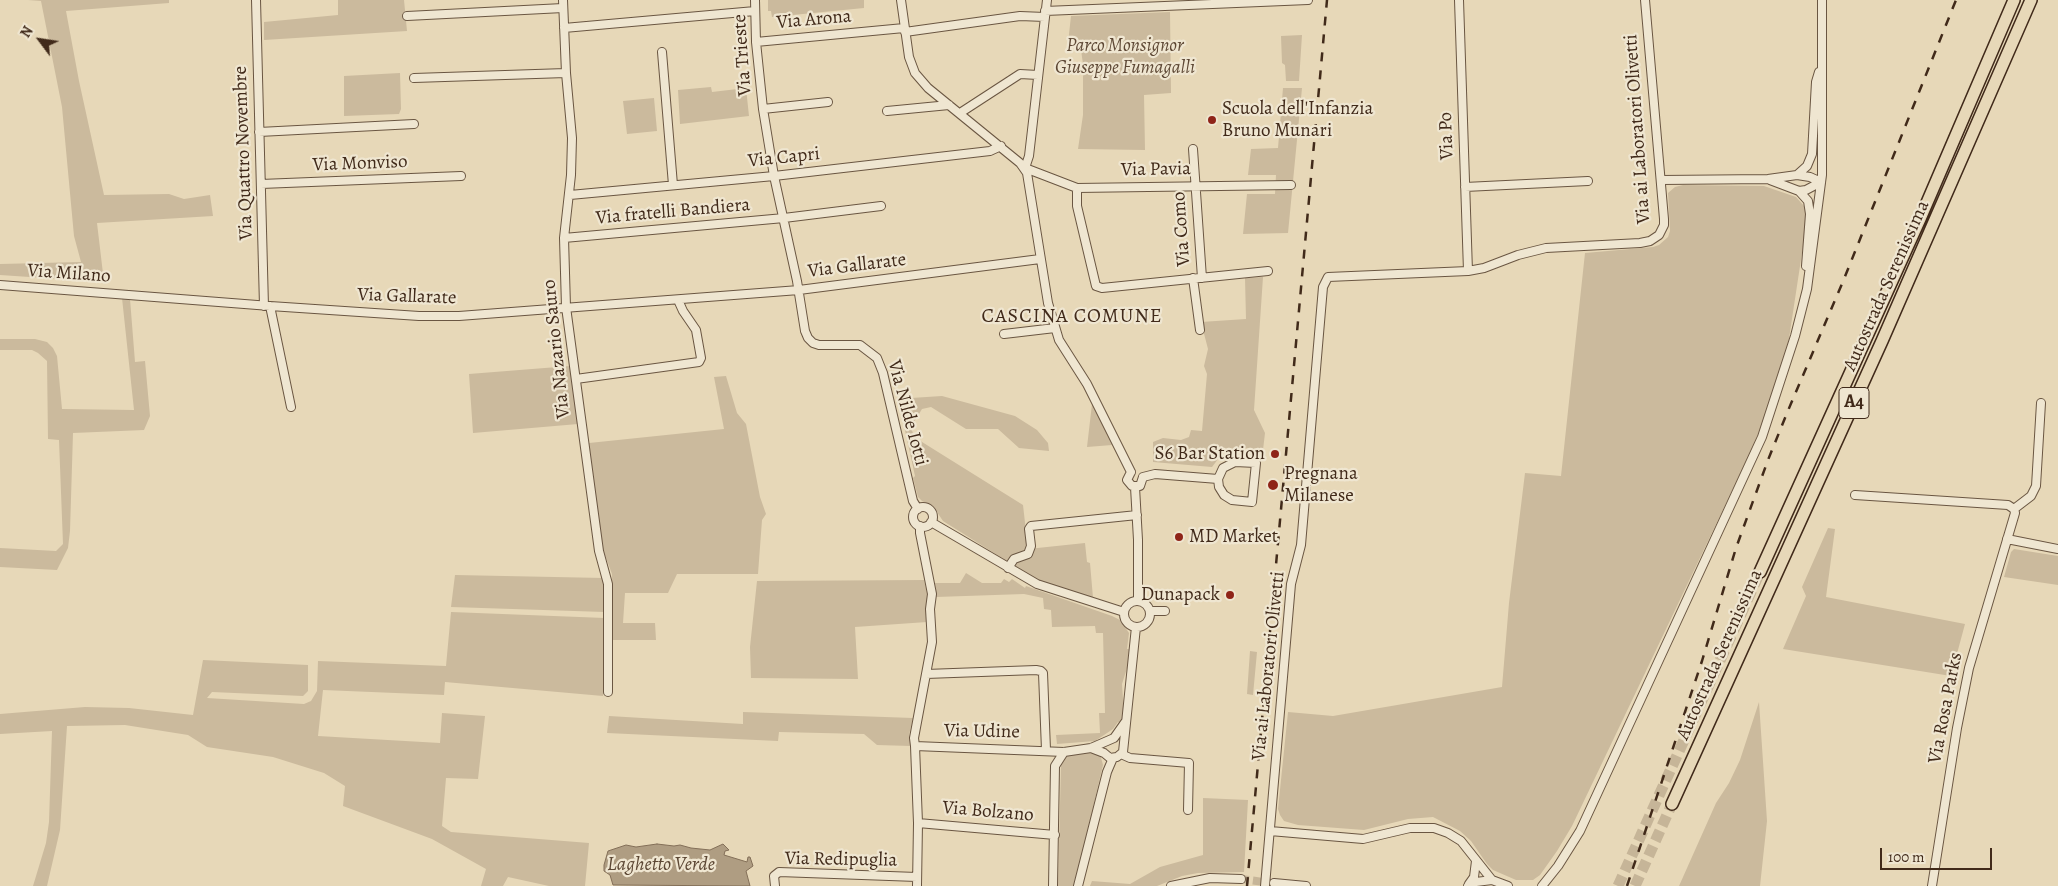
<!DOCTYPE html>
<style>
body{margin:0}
#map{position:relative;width:2058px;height:886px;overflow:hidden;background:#e7d8b8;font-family:Alegreya,serif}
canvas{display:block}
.north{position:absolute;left:15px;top:15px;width:50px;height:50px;-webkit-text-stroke:4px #efe6d1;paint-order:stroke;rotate:301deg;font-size:14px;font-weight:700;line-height:20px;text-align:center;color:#412a1a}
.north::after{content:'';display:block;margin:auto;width:18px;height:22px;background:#412a1a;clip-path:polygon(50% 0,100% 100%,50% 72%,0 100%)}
.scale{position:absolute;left:1880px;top:848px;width:112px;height:22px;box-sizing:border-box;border:2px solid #412a1a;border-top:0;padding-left:6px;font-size:15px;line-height:18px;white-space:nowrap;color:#412a1a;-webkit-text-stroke:4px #efe6d1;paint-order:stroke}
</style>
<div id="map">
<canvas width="2058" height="886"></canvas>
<div class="north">N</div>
<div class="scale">100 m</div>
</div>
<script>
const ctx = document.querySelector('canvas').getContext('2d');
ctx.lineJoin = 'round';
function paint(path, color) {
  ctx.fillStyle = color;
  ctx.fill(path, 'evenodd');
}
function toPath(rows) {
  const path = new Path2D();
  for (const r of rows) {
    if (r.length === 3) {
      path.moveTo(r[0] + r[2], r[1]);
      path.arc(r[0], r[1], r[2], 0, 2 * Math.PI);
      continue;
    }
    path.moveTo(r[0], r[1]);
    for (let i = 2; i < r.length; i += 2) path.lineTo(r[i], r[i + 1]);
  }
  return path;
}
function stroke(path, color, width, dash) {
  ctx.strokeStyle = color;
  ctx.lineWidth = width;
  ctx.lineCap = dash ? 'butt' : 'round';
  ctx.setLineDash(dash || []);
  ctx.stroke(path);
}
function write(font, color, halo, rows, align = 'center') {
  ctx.font = font + ' Alegreya,serif';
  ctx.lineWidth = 4.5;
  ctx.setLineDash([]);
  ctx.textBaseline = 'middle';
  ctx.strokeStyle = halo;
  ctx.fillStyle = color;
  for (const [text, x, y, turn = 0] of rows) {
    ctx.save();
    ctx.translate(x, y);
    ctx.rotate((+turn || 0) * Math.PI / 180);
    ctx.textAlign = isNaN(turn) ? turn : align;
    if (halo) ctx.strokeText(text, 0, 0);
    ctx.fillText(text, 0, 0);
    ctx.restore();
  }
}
paint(toPath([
 [28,0,169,0,169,3,66,11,79,81,104,195,169,194,184,199,210,195,213,216,97,223,104,282,0,275,0,264,81,262,74,236,62,107,41,1],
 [338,0,404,0,407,31,264,40,264,22,338,15],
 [768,0,864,0,864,8,772,17,771,11,768,11],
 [1170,12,1171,93,1144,95,1145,150,1078,149,1083,115,1083,64,1080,43,1068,43,1071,16],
 [1302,35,1299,81,1286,81,1285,65,1282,63,1281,36],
 [400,73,401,109,399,114,344,116,344,76],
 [711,87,712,92,746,88,749,116,680,124,678,90],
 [1283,88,1302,88,1288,233,1243,234,1247,194,1275,194,1276,175,1248,175,1251,149,1278,148],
 [654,98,657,131,627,134,623,101],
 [1683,185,1764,186,1796,197,1804,206,1807,220,1788,345,1772,399,1751,451,1572,826,1557,851,1540,875,1533,880,1516,880,1493,870,1487,864,1471,841,1460,831,1433,817,1408,819,1364,830,1298,825,1284,821,1280,815,1278,809,1288,712,1333,716,1502,687,1509,603,1525,473,1561,476,1585,253,1653,247,1659,245,1668,237,1670,231,1668,193,1675,187],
 [1263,277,1254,410,1265,433,1263,450,1242,448,1231,449,1222,454,1212,467,1153,462,1153,442,1163,438,1181,440,1189,437,1191,430,1202,431,1207,374,1204,366,1208,349,1201,322,1246,319,1245,278],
 [122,298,130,299,135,362,145,361,150,416,144,430,73,433,70,531,68,548,57,570,0,567,0,548,56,551,63,544,59,440,48,439,47,361,38,353,32,350,0,350,0,339,35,339,47,342,53,348,57,356,62,409,134,410],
 [570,366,578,424,473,433,469,374],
 [726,376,737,413,746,424,760,497,766,514,762,520,758,574,677,574,668,593,625,593,623,623,655,623,656,640,613,640,612,574,603,550,589,443,724,429,714,377],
 [942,396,1015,416,1037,430,1048,443,1049,451,1019,448,998,429,966,429,931,407,922,409,911,427,914,437,1023,505,1028,549,1085,543,1087,562,1090,563,1093,598,1037,580,943,521,933,506,922,501,918,497,913,478,915,476,901,412,911,398],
 [1092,404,1112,445,1087,447],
 [1828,528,1835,529,1826,597,1965,624,1951,676,1783,649,1806,596,1802,587],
 [2014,549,2058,556,2058,585,2004,577,2011,552],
 [966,573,982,583,1001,583,1004,579,1009,582,1012,579,1025,588,1026,586,1112,616,1120,620,1129,633,1127,649,1129,649,1128,665,1122,684,1124,714,1120,723,1118,722,1113,729,1095,741,1057,744,1056,735,1100,733,1099,713,1105,713,1103,633,1096,633,1095,626,1052,627,1051,610,1044,609,1043,598,1024,594,936,597,935,583,960,583],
 [455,575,604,578,605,612,451,607],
 [924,580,927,593,927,622,855,627,858,679,751,678,750,647,757,581],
 [451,612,605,618,603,696,445,682,444,695,323,690,318,736,440,743,442,713,485,716,478,779,446,778,442,826,451,832,589,843,585,886,549,886,508,877,503,886,481,886,486,869,432,839,343,806,345,786,324,773,273,757,207,747,188,735,125,725,67,726,60,830,47,886,33,886,46,843,49,822,52,731,0,734,0,714,85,707,129,708,193,715,203,660,308,665,308,691,303,696,212,692,207,698,304,704,311,701,317,691,318,661,446,666],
 [1250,651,1257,652,1253,695,1247,694],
 [1759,702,1767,821,1760,886,1679,886,1716,803,1729,783,1740,760],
 [743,712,913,718,909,735,911,746,877,745,864,734,779,732,778,741,607,733,609,716,743,724],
 [1094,751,1100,754,1103,765,1077,876,1073,886,1058,886,1061,765,1068,754],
 [1203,798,1248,800,1244,872,1198,873,1182,876,1157,886,1090,886,1092,881,1130,884,1160,867,1203,855]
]), '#cbba9d');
const water = toPath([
 [657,844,674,846,680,845,691,848,710,850,723,844,729,850,725,851,724,855,747,862,748,857,750,857,753,866,746,871,750,886,613,885,610,875,604,871,604,865,608,851,626,845,636,847,657,844]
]);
paint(water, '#af9d82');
stroke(water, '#836f58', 1);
stroke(toPath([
 [1241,879,1271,883]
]), '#c6b598', 8, [8, 4]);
stroke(toPath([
 [1618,886,1760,572],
 [1635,886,1672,804]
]), '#c6b598', 11, [11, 5.5]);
const minor = toPath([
 [256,0,264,306],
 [563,0,566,73,572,138,571,175,564,238,566,307,599,551,608,584,608,692],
 [755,0,756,42,763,109,774,176,797,281,805,331,808,338,813,343,819,345,860,345,877,358,883,373,913,501,918,509],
 [901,0,909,57,915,73,928,88,1020,163,1027,173,1048,303,1059,340,1087,384,1131,472],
 [1459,0,1468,271],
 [1045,11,1308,0],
 [407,16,563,8],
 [564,28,755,11],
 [905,32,1020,16,1045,17],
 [756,42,904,28],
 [662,52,673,185],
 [414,78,566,73],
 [763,109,828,102],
 [887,111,949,105],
 [960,113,1020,74,1038,75],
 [259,132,414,124],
 [1193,149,1202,278],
 [1025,168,1077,188,1291,185],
 [1025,168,1029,156,1047,0],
 [1797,175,1810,177,1821,182],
 [1661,180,1768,179,1797,175,1807,166,1812,154,1816,82,1819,72],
 [1770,180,1799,191,1808,201,1810,214,1806,266],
 [261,184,461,176],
 [1465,187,1588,181],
 [1077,188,1077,206,1096,286,1102,288,1268,271],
 [1799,191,1806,190,1821,182],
 [570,195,774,176,990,151,1001,146],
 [564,238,784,218,881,206],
 [1193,278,1200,330],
 [0,285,270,306,419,316,459,316,799,290,1040,259],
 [270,306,291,407],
 [1004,334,1055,328],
 [576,379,699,362,701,358,696,330,683,311,678,300],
 [1235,462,1256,463,1252,502,1232,500,1224,495,1219,487,1218,479,1223,468,1235,462],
 [1131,472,1127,480,1132,486,1140,486,1143,477],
 [1143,477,1155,474,1218,479],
 [1135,487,1138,540,1138,601],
 [1855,495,2008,505,2014,509,2015,513,1969,668,1957,728,1932,886],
 [923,517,10],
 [2014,509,2031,496,2036,486,2041,403],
 [931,522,1037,584,1124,612],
 [920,526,920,533,932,594,930,609,932,642,914,738,915,746,1064,752,1091,748,1114,738,1126,721],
 [2007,539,2058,549],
 [1008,568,1014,559,1028,554,1031,546,1029,529,1031,526,1137,515],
 [1137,614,13],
 [1150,611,1165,611],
 [926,674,1036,670,1041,671,1043,673,1046,750],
 [915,746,918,823,917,886],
 [1091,748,1104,753,1110,758,1117,757,1123,752,1136,627],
 [1121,754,1130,758,1189,763,1188,810],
 [918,823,1055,835],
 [1270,831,1363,839,1410,828,1434,828,1448,833,1461,841,1492,880],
 [1274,883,1306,886],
 [1469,884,1474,877,1476,861],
 [775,886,774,876,779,872,917,877],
 [1053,886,1055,766,1064,752],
 [1078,886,1107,772,1113,758],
 [1171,886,1210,878,1241,879],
 [1265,886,1291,584,1301,545,1323,287,1328,277,1468,271,1484,268,1518,255,1546,248,1640,243,1650,241,1659,235,1664,225,1664,219,1645,0],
 [1468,886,1476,882,1492,880,1508,886],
 [1542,886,1558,866,1580,831,1762,437,1795,336,1807,289,1822,175,1822,0]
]);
const highway = toPath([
 [1760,572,1920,219,2014,0],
 [1672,804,1882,341,2031,0]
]);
stroke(minor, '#6a5642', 10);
stroke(highway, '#412a1a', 14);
stroke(minor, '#efe6d1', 8);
stroke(highway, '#e7d8b8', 11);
stroke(toPath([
 [1247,886,1327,0],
 [1627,886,1702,661,1736,548,1768,460,1787,413,1844,279,1956,0]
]), '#412a1a', 2.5, [9, 9]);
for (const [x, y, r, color] of [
 [1212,120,5,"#8f2418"],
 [1275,454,5,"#8f2418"],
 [1273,485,6,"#8f2418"],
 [1179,537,5,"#8f2418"],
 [1230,595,5,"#8f2418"]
]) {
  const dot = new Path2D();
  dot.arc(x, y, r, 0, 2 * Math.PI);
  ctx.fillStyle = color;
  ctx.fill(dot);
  stroke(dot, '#efe6d1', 2);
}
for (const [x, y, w] of [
 [1854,403,30]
]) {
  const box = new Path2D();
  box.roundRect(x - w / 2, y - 15.5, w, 31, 4);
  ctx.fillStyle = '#efe6d1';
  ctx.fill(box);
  stroke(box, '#412a1a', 1);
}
write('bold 18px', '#412a1a', null, [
 ["A4",1854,403]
]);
write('19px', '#412a1a', '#efe6d1', [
 ["Via Arona",814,20,-5],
 ["Via Trieste",743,55,-94],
 ["Via ai Laboratori Olivetti",1638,129,-94],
 ["Via Po",1447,136,-92],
 ["Via Quattro Novembre",244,153,-92],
 ["Via Capri",784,158,-6],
 ["Via Monviso",360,164,-2],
 ["Via Pavia",1156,170,-1],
 ["Via fratelli Bandiera",673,212,-5],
 ["Via Como",1182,229,-94],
 ["Via Gallarate",857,266,-7],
 ["Via Milano",69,274,4],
 ["Autostrada Serenissima",1887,286,-66],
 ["Via Gallarate",407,297,2],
 ["Via Nazario Sauro",557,349,-96],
 ["Via Nilde Iotti",907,413,75],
 ["Autostrada Serenissima",1720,655,-66],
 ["Via ai Laboratori Olivetti",1269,666,-84],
 ["Via Rosa Parks",1946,708,-79],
 ["Via Udine",982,732,1],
 ["Via Bolzano",988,812,5],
 ["Via Redipuglia",841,860,1]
]);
write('italic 19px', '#5d4734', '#efe6d1', [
 ["Parco Monsignor",1125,46],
 ["Giuseppe Fumagalli",1125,68]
]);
write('19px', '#412a1a', '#efe6d1', [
 ["Scuola dell'Infanzia",1222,109],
 ["Bruno Munari",1222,131],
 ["S6 Bar Station",1265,454,"right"],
 ["Pregnana",1284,474],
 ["Milanese",1284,496],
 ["MD Market",1189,537],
 ["Dunapack",1220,595,"right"]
], 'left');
ctx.letterSpacing = '1px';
write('20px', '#412a1a', '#efe6d1', [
 ["CASCINA COMUNE",1072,317]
]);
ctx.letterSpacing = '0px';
write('italic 20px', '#5c4734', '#efe6d1', [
 ["Laghetto Verde",661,865]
]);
</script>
